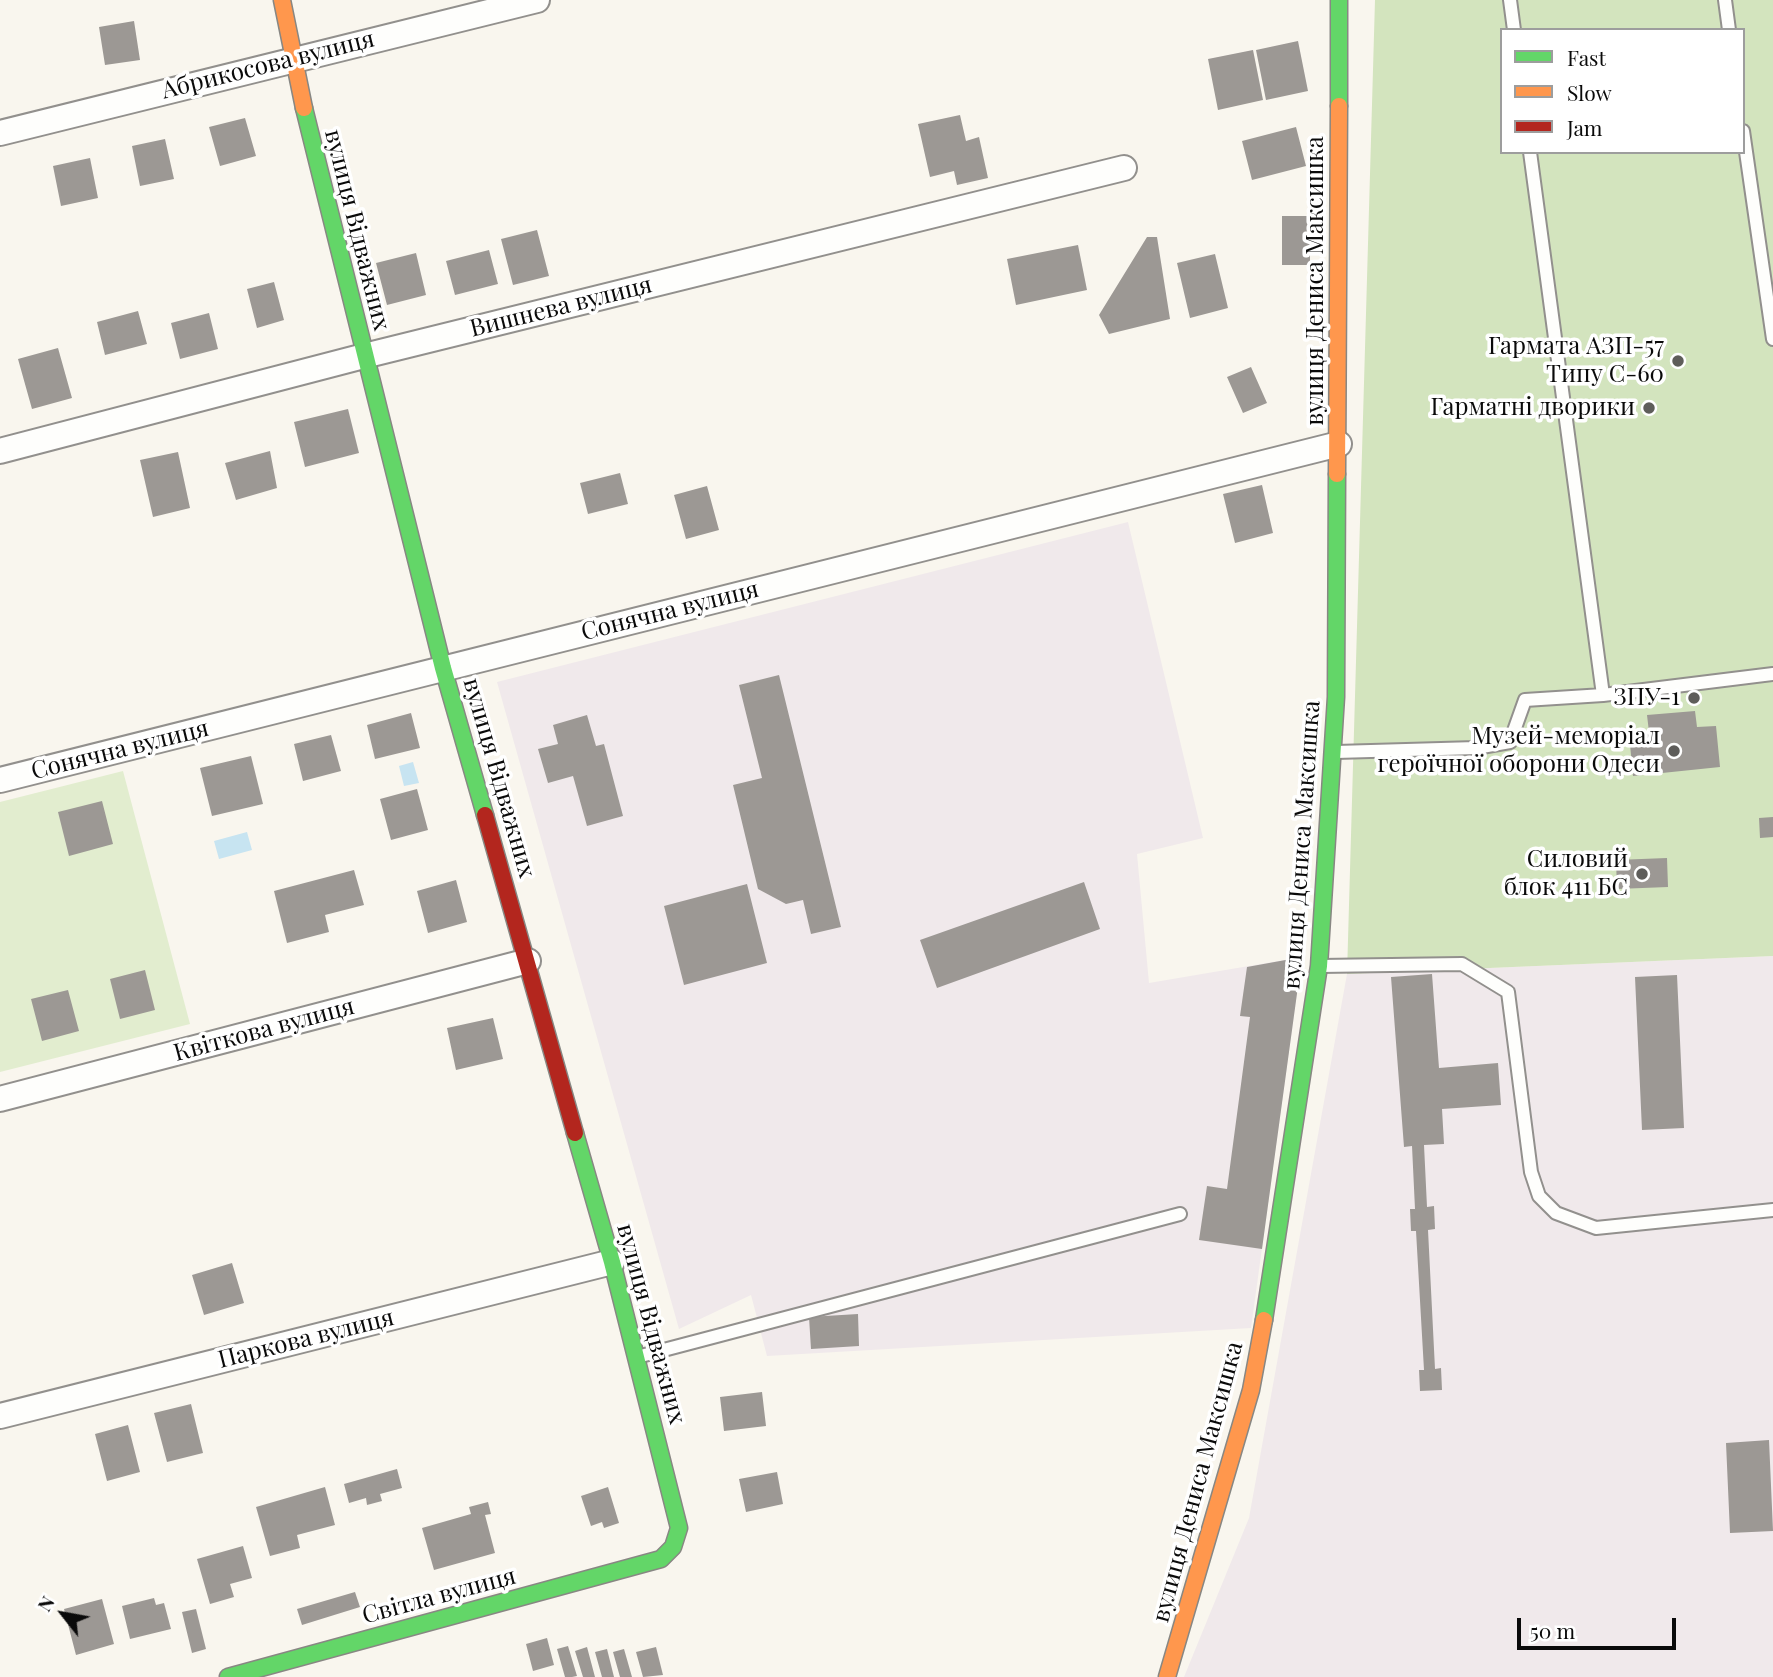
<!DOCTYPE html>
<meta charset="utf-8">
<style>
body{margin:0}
#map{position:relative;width:1773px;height:1677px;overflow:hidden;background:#f9f6ee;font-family:"Playfair Display",serif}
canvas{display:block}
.legend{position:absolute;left:1500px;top:28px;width:245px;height:126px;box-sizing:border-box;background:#fff;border:2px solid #9d9d9d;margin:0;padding:9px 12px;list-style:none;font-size:21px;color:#0a0a0a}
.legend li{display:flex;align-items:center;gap:14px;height:35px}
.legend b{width:35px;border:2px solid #9d9d9d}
.north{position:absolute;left:28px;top:1579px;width:70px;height:70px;-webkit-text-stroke:5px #fff;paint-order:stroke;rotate:301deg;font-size:19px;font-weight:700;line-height:28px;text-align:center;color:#0a0a0a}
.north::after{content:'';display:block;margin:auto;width:24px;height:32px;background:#0a0a0a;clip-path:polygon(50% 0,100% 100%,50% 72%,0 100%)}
.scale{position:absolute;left:1517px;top:1618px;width:159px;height:32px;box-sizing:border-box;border:4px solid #0a0a0a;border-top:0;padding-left:9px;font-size:21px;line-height:24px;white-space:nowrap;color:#0a0a0a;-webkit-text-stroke:5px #fff;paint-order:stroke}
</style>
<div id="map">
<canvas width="1773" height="1677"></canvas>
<ul class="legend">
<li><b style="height:9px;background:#63d668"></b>Fast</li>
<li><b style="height:9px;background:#ff974d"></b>Slow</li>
<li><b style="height:9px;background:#b3261e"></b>Jam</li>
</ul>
<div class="north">N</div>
<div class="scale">50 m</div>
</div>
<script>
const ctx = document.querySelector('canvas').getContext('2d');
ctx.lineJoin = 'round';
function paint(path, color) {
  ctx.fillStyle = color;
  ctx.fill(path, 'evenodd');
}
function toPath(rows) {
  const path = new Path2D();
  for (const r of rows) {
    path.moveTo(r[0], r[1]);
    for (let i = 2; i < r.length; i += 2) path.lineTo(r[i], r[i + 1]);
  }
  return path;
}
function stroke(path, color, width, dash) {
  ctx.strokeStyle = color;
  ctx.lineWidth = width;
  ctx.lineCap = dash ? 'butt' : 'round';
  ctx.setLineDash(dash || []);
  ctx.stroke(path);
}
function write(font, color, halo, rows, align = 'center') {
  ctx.font = font + ' "Playfair Display",serif';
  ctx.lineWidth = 7;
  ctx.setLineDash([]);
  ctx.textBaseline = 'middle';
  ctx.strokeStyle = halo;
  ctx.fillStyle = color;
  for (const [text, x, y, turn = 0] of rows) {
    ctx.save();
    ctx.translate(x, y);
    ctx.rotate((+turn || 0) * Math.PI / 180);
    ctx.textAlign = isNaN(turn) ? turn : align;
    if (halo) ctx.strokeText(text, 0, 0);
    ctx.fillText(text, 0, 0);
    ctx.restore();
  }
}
paint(toPath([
 [1128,522,1203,838,1137,854,1149,983,1302,957,1251,1328,767,1356,751,1295,679,1329,497,682],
 [1773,956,1773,1677,1184,1677,1249,1518,1347,974]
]), '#f0e9eb');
paint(toPath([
 [123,771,190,1024,0,1072,0,802]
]), '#e2edcf');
paint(toPath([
 [1375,0,1773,0,1773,956,1347,974],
 [1502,30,1743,30,1743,152,1502,152]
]), '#d3e4be');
paint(toPath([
 [413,762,419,783,404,786,399,766],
 [247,832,252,850,219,859,214,841]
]), '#c7e4f1');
paint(toPath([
 [134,21,140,60,105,65,99,27],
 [1298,41,1308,91,1266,100,1256,50],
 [1253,50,1263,100,1218,110,1208,59],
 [960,115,966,141,979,137,988,178,957,185,954,171,930,177,918,124],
 [245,118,256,156,220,166,209,127],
 [1296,127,1306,166,1252,180,1242,141],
 [165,139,174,179,140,186,132,146],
 [90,158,98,198,61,206,53,166],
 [1282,216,1310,216,1310,265,1282,265],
 [537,230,549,276,513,285,501,239],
 [1147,237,1157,237,1170,319,1109,334,1099,315],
 [1078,245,1087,290,1016,305,1007,259],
 [489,250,498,284,455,295,446,261],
 [416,253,426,295,387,305,376,263],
 [1215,254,1228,308,1190,318,1177,263],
 [274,282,284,320,257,328,247,289],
 [138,311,147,344,105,355,97,322],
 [209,313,218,349,180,359,171,323],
 [58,348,72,398,32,409,18,359],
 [1251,367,1267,403,1243,413,1227,377],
 [348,409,359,453,305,467,294,422],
 [270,451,277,488,236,500,225,463],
 [178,452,190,508,153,517,140,460],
 [620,473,628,504,588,514,580,483],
 [1262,485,1273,533,1235,543,1223,494],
 [707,486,719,530,686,539,674,495],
 [779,675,841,927,811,934,803,900,786,904,758,889,733,785,762,778,739,685],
 [1695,711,1697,727,1716,726,1720,767,1633,776,1629,734,1649,732,1647,715],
 [411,713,420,748,375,759,367,725],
 [587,715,596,746,604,744,623,816,587,826,573,776,548,783,538,749,558,744,553,725],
 [331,735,341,771,303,781,294,744],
 [251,756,263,804,212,816,200,768],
 [417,789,428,830,391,840,380,799],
 [102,801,113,844,69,856,58,812],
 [1773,817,1773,837,1760,838,1759,818],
 [1667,858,1668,887,1617,889,1616,860],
 [354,870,364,905,325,915,329,932,287,943,274,891],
 [456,880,467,922,428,933,417,891],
 [1084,882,1100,929,937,988,920,940],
 [747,884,767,963,684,985,664,906],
 [1302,957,1262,1249,1199,1240,1207,1186,1227,1189,1250,1017,1240,1016,1247,967],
 [145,970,155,1010,120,1019,110,979],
 [1432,974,1439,1068,1498,1063,1501,1105,1442,1109,1444,1144,1424,1145,1427,1207,1434,1206,1435,1229,1428,1230,1435,1369,1441,1368,1442,1390,1420,1391,1419,1370,1424,1370,1416,1231,1411,1231,1410,1209,1415,1209,1412,1146,1404,1147,1391,977],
 [1677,975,1684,1128,1642,1130,1635,977],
 [68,990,79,1031,42,1041,31,999],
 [493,1018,503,1059,456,1070,447,1028],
 [232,1263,244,1303,204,1315,192,1275],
 [858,1314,859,1346,811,1349,809,1317],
 [762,1392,766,1426,724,1431,720,1397],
 [191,1404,203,1453,167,1462,154,1413],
 [128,1425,140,1472,107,1481,95,1434],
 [1769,1440,1773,1531,1730,1533,1726,1443],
 [397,1469,402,1488,380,1494,382,1501,367,1505,366,1498,349,1503,344,1484],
 [777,1472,783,1504,746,1512,739,1479],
 [325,1487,335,1525,297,1535,300,1548,270,1556,256,1507],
 [608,1487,619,1523,604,1528,602,1522,591,1526,581,1496],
 [488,1502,491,1514,485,1515,495,1553,434,1570,422,1528,471,1514,469,1507],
 [243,1546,252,1578,230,1584,234,1597,210,1604,197,1559],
 [355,1592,360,1607,302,1625,297,1609],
 [154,1598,156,1605,164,1603,171,1629,130,1639,122,1606],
 [102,1599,114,1644,76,1655,64,1609],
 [196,1609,206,1649,192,1653,182,1612],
 [547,1638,554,1665,533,1671,526,1644],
 [568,1646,577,1676,572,1677,565,1677,557,1649],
 [587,1647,595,1677,583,1677,575,1651],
 [656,1647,663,1675,643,1677,636,1652],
 [607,1649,614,1677,602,1677,595,1652],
 [624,1649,632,1677,620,1677,613,1652]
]), '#9c9894');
const lane = toPath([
 [1510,0,1514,30],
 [1725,0,1729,30],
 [1743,131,1773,339],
 [1530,152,1603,695],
 [1336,752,1476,748,1510,742,1525,700,1603,695,1773,674],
 [1320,966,1462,964,1508,992,1531,1172,1539,1196,1556,1213,1596,1228,1773,1210],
 [637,1357,1180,1214]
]);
const street = toPath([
 [0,133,537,0],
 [0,451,364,356,1124,168],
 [0,780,1339,444],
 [0,1099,528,961],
 [0,1416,612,1262]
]);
const fast = toPath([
 [1339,106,1339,0],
 [304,108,443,668,485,815],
 [1264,1320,1319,966,1336,697,1337,474],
 [228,1677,661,1559,673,1547,679,1528,612,1262,575,1133]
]);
const slow = toPath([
 [282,0,304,108],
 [1337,474,1339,106],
 [1167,1677,1251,1390,1264,1320]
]);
const jam = toPath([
 [485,815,575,1133]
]);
stroke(lane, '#92908d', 16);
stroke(street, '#92908d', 28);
stroke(fast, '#888783', 19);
stroke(slow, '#888783', 19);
stroke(jam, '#888783', 19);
stroke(lane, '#fefefc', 12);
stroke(street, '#fefefc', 24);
stroke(fast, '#63d668', 16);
stroke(slow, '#ff974d', 16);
stroke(jam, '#b3261e', 16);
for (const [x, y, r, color] of [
 [1678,361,7,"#5e5d5a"],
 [1649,408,7,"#5e5d5a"],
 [1694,698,7,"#5e5d5a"],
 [1674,751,7,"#5e5d5a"],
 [1642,874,7,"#5e5d5a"]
]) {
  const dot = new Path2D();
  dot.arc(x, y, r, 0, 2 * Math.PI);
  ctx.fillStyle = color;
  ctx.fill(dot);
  stroke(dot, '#fff', 2.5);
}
write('24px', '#0a0a0a', '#fff', [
 ["Абрикосова вулиця",268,65,-14],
 ["вулиця Відважних",357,230,76],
 ["вулиця Дениса Максишка",1316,281,-90],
 ["Вишнева вулиця",561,307,-14],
 ["Сонячна вулиця",670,611,-14],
 ["Сонячна вулиця",120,750,-14],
 ["вулиця Відважних",499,778,74],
 ["вулиця Дениса Максишка",1302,845,-86],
 ["Квіткова вулиця",264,1030,-15],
 ["вулиця Відважних",651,1324,75],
 ["Паркова вулиця",306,1339,-14],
 ["вулиця Дениса Максишка",1198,1482,-75],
 ["Світла вулиця",439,1596,-15]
]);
write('24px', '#0a0a0a', '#fff', [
 ["Гармата АЗП-57",1664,347],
 ["Типу С-60",1664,375],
 ["Гарматні дворики",1635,408],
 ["ЗПУ-1",1680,698],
 ["Музей-меморіал",1660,737],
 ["героїчної оборони Одеси",1660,765],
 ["Силовий",1628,860],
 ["блок 411 БС",1628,888]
], 'right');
</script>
